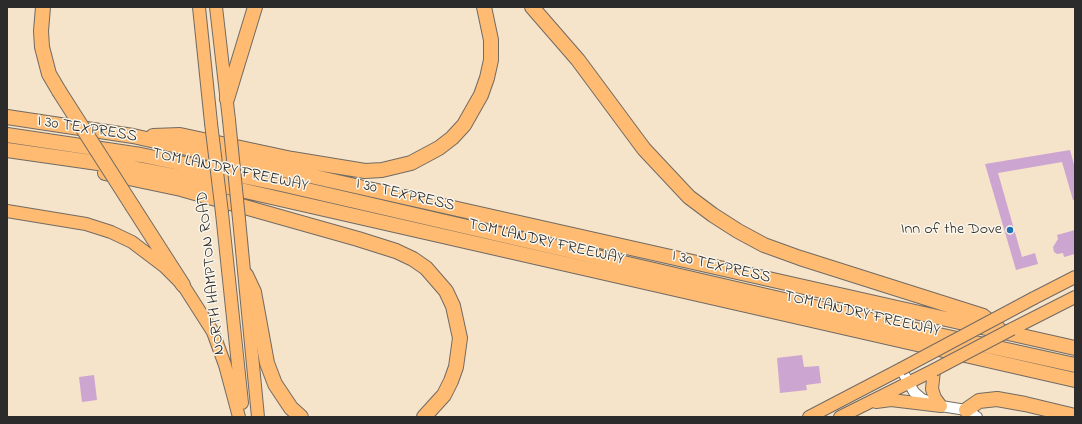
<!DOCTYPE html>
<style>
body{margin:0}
#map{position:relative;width:1082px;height:424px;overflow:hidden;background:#f5e3ca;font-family:"Indie Flower",sans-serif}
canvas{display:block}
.frame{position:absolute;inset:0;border:8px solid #2b2b2b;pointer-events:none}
</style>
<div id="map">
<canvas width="1082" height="424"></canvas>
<div class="frame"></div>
</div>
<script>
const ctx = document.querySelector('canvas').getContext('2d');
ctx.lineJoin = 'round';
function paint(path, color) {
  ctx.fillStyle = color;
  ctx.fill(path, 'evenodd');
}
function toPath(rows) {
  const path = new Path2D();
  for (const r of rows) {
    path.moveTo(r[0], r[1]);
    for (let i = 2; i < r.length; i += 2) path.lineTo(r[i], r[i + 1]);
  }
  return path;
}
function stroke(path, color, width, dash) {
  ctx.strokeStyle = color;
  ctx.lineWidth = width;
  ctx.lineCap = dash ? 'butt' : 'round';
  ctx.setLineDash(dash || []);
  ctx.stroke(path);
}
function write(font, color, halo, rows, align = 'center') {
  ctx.font = font + ' "Indie Flower",sans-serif';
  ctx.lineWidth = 3;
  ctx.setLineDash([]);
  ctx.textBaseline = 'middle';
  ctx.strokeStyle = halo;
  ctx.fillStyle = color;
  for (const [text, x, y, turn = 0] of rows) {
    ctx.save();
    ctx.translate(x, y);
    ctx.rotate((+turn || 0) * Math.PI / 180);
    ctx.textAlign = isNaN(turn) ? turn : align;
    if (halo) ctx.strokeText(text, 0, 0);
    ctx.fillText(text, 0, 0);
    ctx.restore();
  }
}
paint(toPath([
 [1070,150,1075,168,1075,200,1073,200,1062,162,998,173,1022,257,1035,253,1038,264,1016,270,985,164],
 [1075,230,1075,254,1064,257,1063,253,1057,254,1054,252,1053,247,1058,239,1057,235],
 [802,355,804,367,819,366,821,383,806,385,807,390,780,393,777,358],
 [94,375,97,400,82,402,79,377]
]), '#cca5d1');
const minor = toPath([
 [901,369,914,392,922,399,941,406,966,410,977,417]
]);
const major = toPath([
 [199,7,211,123],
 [216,7,229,120],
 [7,211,86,224,111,232,132,242,165,267,183,285,213,332,225,365,239,417],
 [222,213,242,403],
 [239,219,258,417],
 [1034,298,1075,277],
 [1012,329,1075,297],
 [934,370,932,389,935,398,941,406],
 [876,402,891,400,941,406],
 [809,417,901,369],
 [840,417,934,370]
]);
const highway = toPath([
 [43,7,41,31,42,47,49,74,59,91],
 [532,7,578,60,644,149,689,197,713,215,738,231,764,245,800,258,983,316,998,328],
 [227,99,255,7],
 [7,117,133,136,1075,348],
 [7,135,141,155,281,184,875,321,1075,365],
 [153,136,180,135,292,159,365,171,382,170,411,163,439,148,452,138,464,125,481,95,487,78,491,60,491,40,484,7],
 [7,150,133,168,210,183,1075,380],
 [105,173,181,189,358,239,396,251,413,259,426,268,446,291,453,306,460,338,456,367,451,381,444,395,424,417],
 [133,207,183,285],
 [246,275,254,292,267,363,275,384,291,408,301,417],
 [966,410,979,401,997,399,1025,404,1075,416]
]);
stroke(minor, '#726b63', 12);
stroke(major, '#726b63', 14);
stroke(highway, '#726b63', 16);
stroke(minor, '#fff', 10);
stroke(major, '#ffbb71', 12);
stroke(highway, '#ffbb71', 14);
const majorBridge = toPath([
 [229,120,239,219],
 [211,123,222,213],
 [901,369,1034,298],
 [934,370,1012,329]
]);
const highwayBridge = toPath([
 [59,91,133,207]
]);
stroke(majorBridge, '#726b63', 14, []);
stroke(highwayBridge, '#726b63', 16, []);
stroke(majorBridge, '#ffbb71', 12);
stroke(highwayBridge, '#ffbb71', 14);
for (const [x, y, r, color] of [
 [1010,230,4,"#1f6fb2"]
]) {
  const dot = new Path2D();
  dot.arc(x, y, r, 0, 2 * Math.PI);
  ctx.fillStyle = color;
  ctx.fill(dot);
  stroke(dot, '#fbf7ec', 1.5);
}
write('16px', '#2b2b2b', '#fbf7ec', [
 ["I 30 TEXPRESS",87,130,9],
 ["TOM LANDRY FREEWAY",230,171,12],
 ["I 30 TEXPRESS",405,196,13],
 ["TOM LANDRY FREEWAY",546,243,13],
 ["I 30 TEXPRESS",721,268,13],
 ["NORTH HAMPTON ROAD",212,273,-96],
 ["TOM LANDRY FREEWAY",862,315,13]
]);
write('16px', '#2b2b2b', '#fbf7ec', [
 ["Inn of the Dove",1002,230]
], 'right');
</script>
